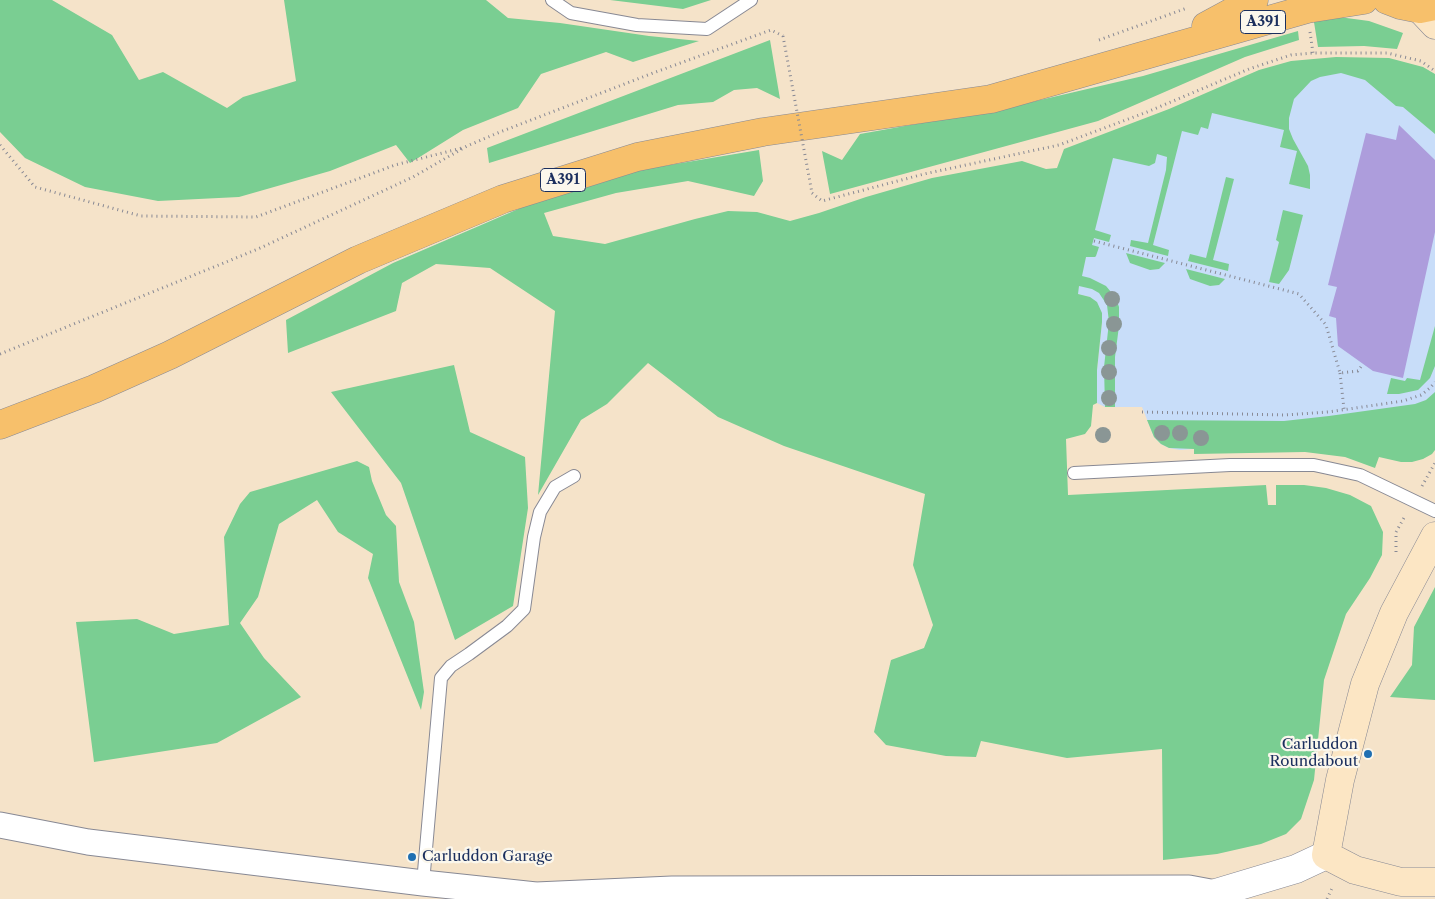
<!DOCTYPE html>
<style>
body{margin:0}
canvas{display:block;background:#f5e3c9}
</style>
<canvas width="1435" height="899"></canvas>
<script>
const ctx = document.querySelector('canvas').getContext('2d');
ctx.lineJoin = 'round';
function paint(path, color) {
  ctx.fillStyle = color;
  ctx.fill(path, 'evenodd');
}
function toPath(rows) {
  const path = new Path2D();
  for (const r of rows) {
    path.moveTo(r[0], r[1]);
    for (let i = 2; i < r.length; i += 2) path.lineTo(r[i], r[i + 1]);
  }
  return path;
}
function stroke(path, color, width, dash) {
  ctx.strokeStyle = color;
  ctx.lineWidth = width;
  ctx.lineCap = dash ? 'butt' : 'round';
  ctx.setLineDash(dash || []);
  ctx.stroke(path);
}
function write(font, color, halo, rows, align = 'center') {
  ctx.font = font + ' "Libre Caslon Text",serif';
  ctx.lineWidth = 4.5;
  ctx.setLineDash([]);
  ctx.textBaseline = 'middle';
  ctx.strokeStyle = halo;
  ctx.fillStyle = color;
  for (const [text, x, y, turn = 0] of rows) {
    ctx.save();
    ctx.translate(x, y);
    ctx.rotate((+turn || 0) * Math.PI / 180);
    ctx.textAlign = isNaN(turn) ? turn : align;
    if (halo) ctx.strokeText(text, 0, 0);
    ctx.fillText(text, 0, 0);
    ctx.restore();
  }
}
paint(toPath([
 [1311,63,1435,83,1435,437,1333,450,1219,447,1180,450,1169,448,1161,444,1154,437,1142,407,1105,407,1097,403,1097,370,1102,322,1090,297,1077,294,1088,247,1076,169]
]), '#c8ddf9');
paint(toPath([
 [0,0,52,0,112,35,139,80,163,72,227,108,243,97,296,81,284,0,486,0,508,18,560,23,649,36,699,41,633,62,606,52,541,74,518,108,463,130,410,163,396,145,330,171,239,197,158,201,85,187,25,158,0,132],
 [610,0,711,0,683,9],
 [1313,16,1339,17,1369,21,1403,33,1397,49,1364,46,1318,47],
 [1298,31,1299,40,1245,57,1098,121,830,194,822,151,842,160,860,134,1006,108,1143,76],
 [770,40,780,99,757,88,734,90,713,102,678,105,489,163,487,148],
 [1336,57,1389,58,1423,67,1435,74,1435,134,1403,107,1396,106,1365,80,1341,73,1320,77,1311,81,1294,99,1289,118,1289,129,1293,139,1308,166,1310,175,1310,189,1289,184,1297,151,1280,147,1284,130,1212,113,1208,129,1201,127,1198,135,1182,131,1153,245,1169,250,1168,256,1130,246,1131,240,1148,243,1166,170,1167,157,1157,154,1155,163,1149,166,1113,158,1095,230,1111,235,1109,242,1094,238,1092,245,1099,247,1096,256,1095,257,1086,257,1082,276,1090,278,1106,286,1116,298,1119,307,1119,326,1115,357,1115,407,1105,407,1104,367,1109,322,1107,305,1099,293,1092,289,1079,286,1078,294,1090,297,1097,302,1102,313,1102,322,1097,370,1097,403,1093,405,1091,426,1085,434,1066,439,1068,495,1266,485,1268,505,1276,505,1276,485,1304,485,1326,488,1350,495,1371,506,1383,532,1382,555,1370,578,1346,614,1324,680,1314,780,1301,819,1286,834,1261,844,1217,854,1163,860,1162,749,1067,758,981,741,976,757,946,756,886,745,874,732,891,660,924,648,933,625,913,565,925,494,784,446,718,417,648,363,607,404,581,420,538,495,555,311,490,268,436,264,402,283,396,311,288,353,286,320,393,263,523,207,640,170,759,150,763,181,754,196,688,181,616,193,544,213,553,236,605,244,695,219,728,211,757,212,790,221,819,213,866,197,932,178,1022,161,1046,169,1057,168,1064,149,1169,109,1259,70,1291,61],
 [1226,177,1234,179,1213,260,1229,264,1228,271,1188,261,1190,254,1206,258],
 [1283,210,1303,215,1289,270,1279,284,1269,282,1279,242,1276,240],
 [1126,253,1165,263,1159,269,1150,270,1130,263],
 [1186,269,1225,279,1219,285,1210,286,1190,279],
 [1435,326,1435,366,1430,378,1418,390,1399,394,1387,394,1391,378,1405,381,1407,378,1420,380],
 [454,365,470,432,525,457,528,508,513,606,455,640,401,483,331,392],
 [1435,392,1435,450,1432,454,1423,459,1412,462,1401,462,1379,457,1375,468,1345,457,1305,452,1194,454,1194,449,1169,448,1161,444,1154,437,1147,420,1284,421,1329,416,1415,404,1426,400],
 [357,461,369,467,372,481,386,515,396,526,399,582,414,622,424,692,421,710,368,578,373,554,338,532,317,500,279,524,258,597,240,623,264,658,301,697,217,743,94,762,76,622,137,619,174,634,229,625,224,537,240,504,250,492],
 [1435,587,1435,700,1390,697,1412,665,1414,627]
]), '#7ace92');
paint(toPath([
 [1399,125,1435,160,1435,232,1403,378,1373,371,1338,346,1336,318,1329,316,1337,287,1328,285,1366,133,1396,140]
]), '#ad9ddc');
const service = toPath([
 [552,0,571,13,637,25,707,29,751,0],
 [1074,473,1230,465,1314,465,1360,475,1435,511],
 [423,883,441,678,451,666,469,654,507,626,524,609,534,537,540,512,555,487,574,476]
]);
const minor = toPath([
 [0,825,88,842,423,883,536,895,672,889,1189,888,1216,893]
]);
const tertiary = toPath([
 [1216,899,1216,893,1296,869,1326,855]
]);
const secondary = toPath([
 [1420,9,1435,25],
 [1435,536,1394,613,1365,684,1340,780,1326,855,1355,870,1401,882,1435,882]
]);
const trunk = toPath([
 [1387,0,1400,5,1420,9,1435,6],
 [1206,26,1254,0],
 [0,425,94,389,170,355,358,260,503,199,637,157,763,132,991,99,1307,9,1364,0]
]);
stroke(service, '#888994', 14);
stroke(minor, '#888994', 27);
stroke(tertiary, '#888994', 29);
stroke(secondary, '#888994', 29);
stroke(trunk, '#888994', 29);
stroke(toPath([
 [1310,32,1313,53],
 [1099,40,1187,8],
 [0,145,35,187,141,216,256,217,395,165,462,148],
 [812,193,822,201,924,174,1059,145,1147,112,1249,69,1291,55,1313,53,1387,53,1421,61,1435,71],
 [1094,241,1299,294,1326,325,1340,373,1358,371,1363,364],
 [0,354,258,249,413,177,467,146,500,132,653,73,771,30,783,36],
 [1340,373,1344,409],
 [1142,412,1285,415,1328,412,1403,401,1421,395,1430,388,1435,382],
 [1422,486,1435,463],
 [1396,552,1396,532,1405,516],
 [1327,899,1333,886]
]), '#888994', 3, [1, 4]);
stroke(service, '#fff', 12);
stroke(minor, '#fff', 25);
stroke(tertiary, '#fff', 28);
stroke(secondary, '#fce6c4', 28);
stroke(trunk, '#f7c06b', 28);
stroke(toPath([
 [783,36,812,193]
]), '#888994', 3, [1, 4]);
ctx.fillStyle = '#8a9695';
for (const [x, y] of [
 [1112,299],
 [1114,324],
 [1109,348],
 [1109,372],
 [1109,398],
 [1162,433],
 [1180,433],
 [1103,435],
 [1201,438]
]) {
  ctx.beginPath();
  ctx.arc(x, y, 8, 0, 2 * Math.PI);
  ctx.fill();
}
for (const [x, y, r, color] of [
 [1368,754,5,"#1f6fb2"],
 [412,857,5,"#1f6fb2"]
]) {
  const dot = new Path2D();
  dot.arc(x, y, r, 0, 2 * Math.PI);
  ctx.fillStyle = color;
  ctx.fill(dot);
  stroke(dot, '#fbf7ec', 2);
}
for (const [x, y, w] of [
 [1263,22,45],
 [563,180,45]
]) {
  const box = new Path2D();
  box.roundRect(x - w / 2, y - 11.5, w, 23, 4);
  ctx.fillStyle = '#fbf7ec';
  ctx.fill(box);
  stroke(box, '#1b2f5e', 1);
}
write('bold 14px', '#1b2f5e', null, [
 ["A391",1263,22],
 ["A391",563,180]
]);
write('15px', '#1b2f5e', '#fbf7ec', [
 ["Carluddon",1358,745],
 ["Roundabout",1358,762],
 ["Carluddon Garage",422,857,"left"]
], 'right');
</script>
